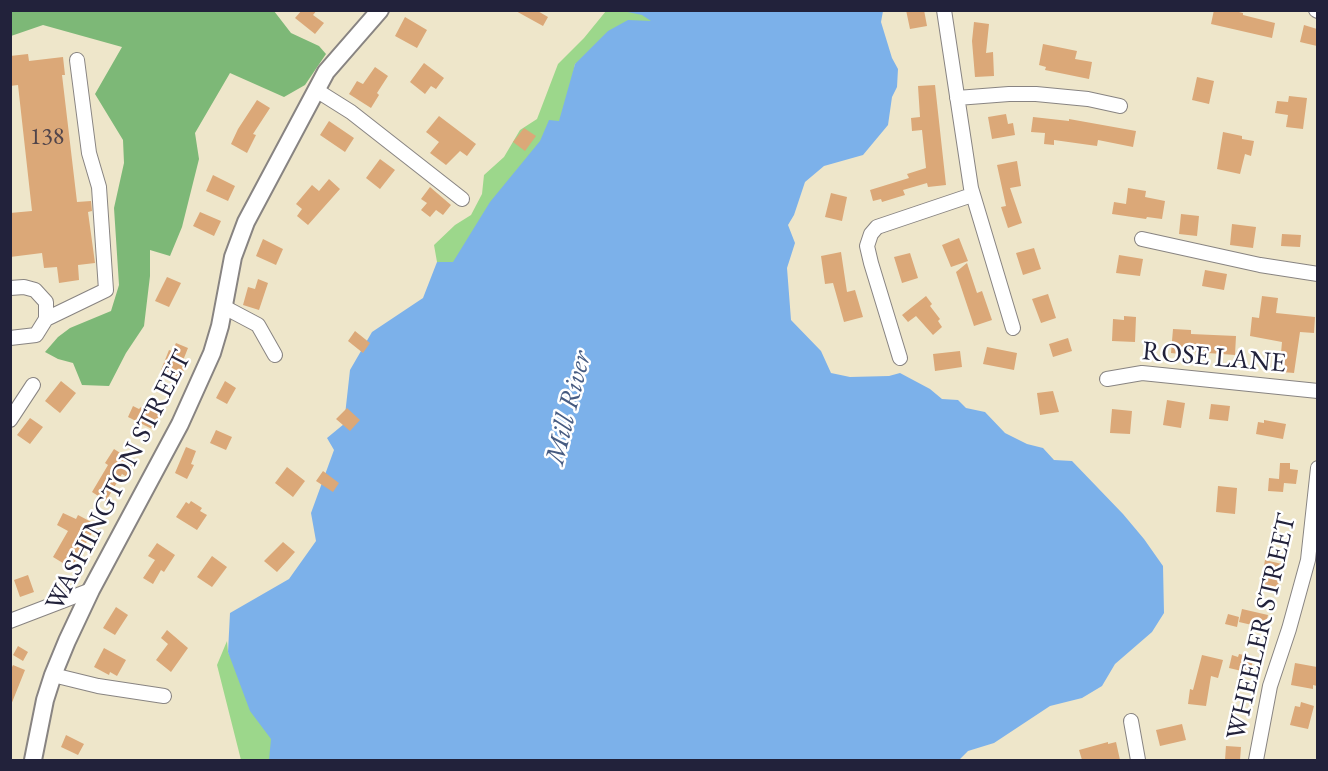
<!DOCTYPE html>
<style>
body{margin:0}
#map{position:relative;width:1328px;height:771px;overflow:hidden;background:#eee6ca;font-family:"EB Garamond",serif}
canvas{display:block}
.frame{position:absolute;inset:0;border:12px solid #22223b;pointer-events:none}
</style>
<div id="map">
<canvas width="1328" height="771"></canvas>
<div class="frame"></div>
</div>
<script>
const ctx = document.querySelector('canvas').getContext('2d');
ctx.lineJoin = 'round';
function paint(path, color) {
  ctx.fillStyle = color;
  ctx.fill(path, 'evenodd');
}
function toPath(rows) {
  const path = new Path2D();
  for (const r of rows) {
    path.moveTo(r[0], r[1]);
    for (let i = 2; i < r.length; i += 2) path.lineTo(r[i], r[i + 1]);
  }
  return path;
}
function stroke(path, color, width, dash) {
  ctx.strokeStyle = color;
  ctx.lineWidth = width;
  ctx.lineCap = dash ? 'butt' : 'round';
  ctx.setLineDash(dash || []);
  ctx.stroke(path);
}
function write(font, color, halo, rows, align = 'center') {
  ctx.font = font + ' "EB Garamond",serif';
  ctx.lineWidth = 5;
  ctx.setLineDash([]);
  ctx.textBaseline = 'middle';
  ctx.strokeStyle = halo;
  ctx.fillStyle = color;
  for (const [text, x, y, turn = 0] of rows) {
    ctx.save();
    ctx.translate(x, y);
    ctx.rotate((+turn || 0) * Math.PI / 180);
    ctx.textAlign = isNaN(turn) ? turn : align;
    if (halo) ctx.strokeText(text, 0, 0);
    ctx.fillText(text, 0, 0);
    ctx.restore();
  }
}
paint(toPath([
 [606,11,657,11,652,22,575,64,563,123,455,262,437,262,434,245,455,225,471,215,482,194,484,175,504,157,520,130,537,119,558,64,584,38],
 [227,641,228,652,276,746,281,760,241,760,217,665]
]), '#9cd78b');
paint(toPath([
 [10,11,274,11,291,33,319,46,326,54,305,85,284,97,230,73,195,133,199,159,182,227,170,256,150,250,150,276,144,326,126,353,109,386,82,385,73,363,58,359,45,352,58,337,70,328,111,311,119,285,114,208,124,163,123,140,95,94,122,47,43,25,11,36]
]), '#7db877');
paint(toPath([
 [623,11,883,11,881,22,892,58,898,69,897,87,892,97,888,125,863,155,824,166,805,182,794,215,788,225,795,243,787,268,791,320,821,351,831,373,850,377,889,376,900,373,930,389,942,399,958,400,966,408,985,412,1005,433,1027,444,1043,448,1054,460,1072,461,1123,514,1144,539,1163,566,1164,613,1152,632,1115,664,1102,686,1082,698,1050,706,994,743,968,751,959,760,269,760,271,739,250,711,228,652,230,613,289,579,316,541,311,513,334,450,327,438,344,424,350,370,372,332,423,298,437,262,453,262,490,202,540,141,549,120,559,121,575,64,608,31,628,20,651,21,642,15]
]), '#7cb1ea');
paint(toPath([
 [302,10,317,10,313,15,324,23,315,34,295,18],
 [514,10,536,10,548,17,543,26],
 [906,10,924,10,927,26,910,29],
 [1214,10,1231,10,1243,13,1243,15,1275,23,1272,38,1211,24],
 [405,17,427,30,417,48,395,36],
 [974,22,989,24,986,53,993,52,994,76,975,77,972,41],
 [1304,25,1317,29,1317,46,1300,42],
 [1043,44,1077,51,1075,59,1092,62,1089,79,1045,70,1046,67,1039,65],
 [28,54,29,61,63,57,65,75,62,75,77,202,91,201,92,211,88,212,95,263,78,265,79,280,59,283,57,267,44,268,42,253,10,257,10,213,32,211,18,85,10,86,10,56],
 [424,63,444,78,436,89,431,86,425,94,410,82],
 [375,67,388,76,377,93,379,95,371,108,349,94,357,81,363,84],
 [1197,77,1214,81,1209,104,1192,100],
 [935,85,946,185,928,187,927,183,903,190,905,195,882,202,881,199,873,201,870,190,909,178,907,174,926,168,922,130,912,131,911,118,920,117,918,86],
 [1289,96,1307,98,1303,129,1286,127,1288,115,1275,113,1277,101,1288,102],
 [257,100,270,108,253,134,256,135,247,153,231,144,238,129],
 [1006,114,1008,124,1013,123,1015,135,992,139,988,117],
 [439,116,476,144,467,156,460,151,446,165,430,153,439,142,426,132],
 [1033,117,1069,121,1069,119,1136,131,1133,147,1098,140,1097,146,1054,140,1054,145,1044,144,1045,133,1031,132],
 [329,121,354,138,345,152,320,135],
 [524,128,536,136,525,151,513,142],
 [1223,132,1242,136,1242,139,1254,141,1251,156,1245,154,1240,174,1217,169],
 [380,159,395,170,380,189,366,178],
 [1017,161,1021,186,1010,188,1022,223,1008,228,1001,207,1006,206,997,165],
 [213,175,235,186,228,201,206,191],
 [329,179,340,189,308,225,297,216,302,209,296,204,312,185,319,191],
 [430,187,451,205,443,215,436,210,430,217,421,210,427,203,421,199],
 [1128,188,1146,191,1145,197,1165,201,1162,219,1147,217,1146,219,1112,214,1114,202,1126,204],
 [831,193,847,197,842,221,825,217],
 [200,212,221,221,214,236,193,226],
 [1181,214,1199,216,1197,236,1179,234],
 [1232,224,1256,227,1253,248,1230,245],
 [1282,234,1301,235,1300,247,1281,246],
 [959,238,968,261,951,267,942,245],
 [263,239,283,249,276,265,256,256],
 [1034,248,1041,269,1023,275,1016,253],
 [841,252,847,292,855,290,863,317,844,322,833,283,825,284,821,256],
 [910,253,918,278,902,283,894,257],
 [1119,255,1143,259,1140,276,1116,273],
 [967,263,977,293,982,291,992,320,974,326,956,272],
 [1205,270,1227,274,1224,290,1202,286],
 [167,277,181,283,169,307,155,301],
 [258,279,268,283,259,310,243,305,248,287,255,289],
 [1048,294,1056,318,1041,323,1032,299],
 [926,296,932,304,930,306,940,319,938,321,942,327,933,335,916,316,908,322,902,315],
 [1262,296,1278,298,1276,313,1315,317,1314,333,1300,332,1294,373,1282,372,1283,353,1281,353,1282,342,1250,336,1252,317,1259,318],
 [1124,316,1136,317,1135,342,1112,341,1113,319,1124,320],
 [1173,329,1191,330,1191,334,1236,336,1235,355,1194,352,1190,352,1189,355,1171,353],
 [355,331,370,343,363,353,348,341],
 [1068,338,1072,351,1053,357,1049,344],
 [176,343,188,348,182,363,186,365,182,374,179,373,177,376,161,370,169,350,172,351],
 [987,347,1017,353,1014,370,983,364],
 [960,351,962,367,935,371,933,354],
 [61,381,76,393,60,413,45,401],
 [225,381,236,388,227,404,216,398],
 [1053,391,1059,412,1040,415,1037,393],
 [1167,400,1185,403,1181,428,1163,425],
 [1211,404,1230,406,1228,421,1209,419],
 [133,406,139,409,141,407,148,410,149,408,160,414,152,429,128,417],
 [347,408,360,420,350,431,336,419],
 [1112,409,1132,411,1130,434,1110,433],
 [30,418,43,427,30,444,17,435],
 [1264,420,1286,424,1283,439,1256,434,1258,422,1264,423],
 [216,430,232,437,226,450,210,443],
 [186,447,196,451,191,464,194,465,187,479,175,473],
 [114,449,136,463,127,477,122,474,106,501,92,492,108,465,105,463],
 [1280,463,1290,463,1290,469,1298,470,1296,484,1284,483,1283,492,1268,491,1269,478,1279,479],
 [287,467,305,481,293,497,275,483],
 [323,471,339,483,333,492,316,481],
 [1218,486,1237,488,1235,514,1216,512],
 [191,501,202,508,200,511,207,515,197,530,176,517,186,502,189,504],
 [63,513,76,519,78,515,97,525,71,568,53,557,68,531,57,525],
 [283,542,295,552,277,572,264,561],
 [157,543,175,555,164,572,161,570,153,584,143,578,155,560,148,556],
 [212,556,227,567,212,587,197,577],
 [1265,560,1282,564,1277,593,1260,589],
 [28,575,34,592,20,597,14,580],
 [116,607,128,615,115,635,103,628],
 [1242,609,1268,615,1265,628,1239,622],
 [1228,614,1239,617,1237,627,1225,624],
 [167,630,188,648,171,672,156,660,168,644,161,638],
 [18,646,28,652,23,661,13,655],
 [104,648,126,660,117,676,110,672,109,675,94,667],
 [1239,654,1254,657,1250,673,1229,668,1232,655,1238,657],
 [1202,655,1223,660,1218,678,1211,676,1206,706,1188,704,1190,689,1193,690],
 [1295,663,1317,667,1317,686,1313,685,1313,689,1291,685],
 [13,665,25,670,11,705,10,671],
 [1301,702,1314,706,1308,729,1290,725,1295,706,1300,707],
 [1182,724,1186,740,1160,746,1156,730],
 [66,735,84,744,78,755,61,747],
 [1108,742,1108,744,1116,742,1120,760,1082,760,1079,750],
 [1226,746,1241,747,1240,760,1225,760]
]), '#dba878');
const minor = toPath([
 [944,10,971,188,1013,328],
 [1316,10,1318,11],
 [316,90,351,112,462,199],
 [957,98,1009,94,1036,94,1088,99,1120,106],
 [1142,239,1260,265,1318,274],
 [10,288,24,287,35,290,46,302,46,319,36,335,10,338],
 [224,307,258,325,275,355],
 [46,319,106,290,99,187,89,153,77,60],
 [900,358,871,263,867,246,871,234,877,227,972,195],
 [1107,379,1142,373,1318,391],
 [10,420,33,385],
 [10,621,91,590],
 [53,675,98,686,164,696],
 [1131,721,1138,760],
 [1256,760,1270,686,1289,629,1308,560,1318,468]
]);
const major = toPath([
 [33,760,45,700,53,675,67,641,91,590,180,424,212,353,220,326,233,257,246,222,326,72,380,10]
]);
stroke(minor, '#888482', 16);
stroke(major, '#888482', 20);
stroke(minor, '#fff', 14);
stroke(major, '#fff', 16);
write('24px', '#50444a', null, [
 ["138",47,137]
]);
write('27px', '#22223b', '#fff', [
 ["ROSE LANE",1214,358,5],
 ["WASHINGTON STREET",119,481,-63],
 ["WHEELER STREET",1262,627,-77]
]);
write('italic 28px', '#465b81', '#fff', [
 ["Mill River",569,408,-76]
]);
</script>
